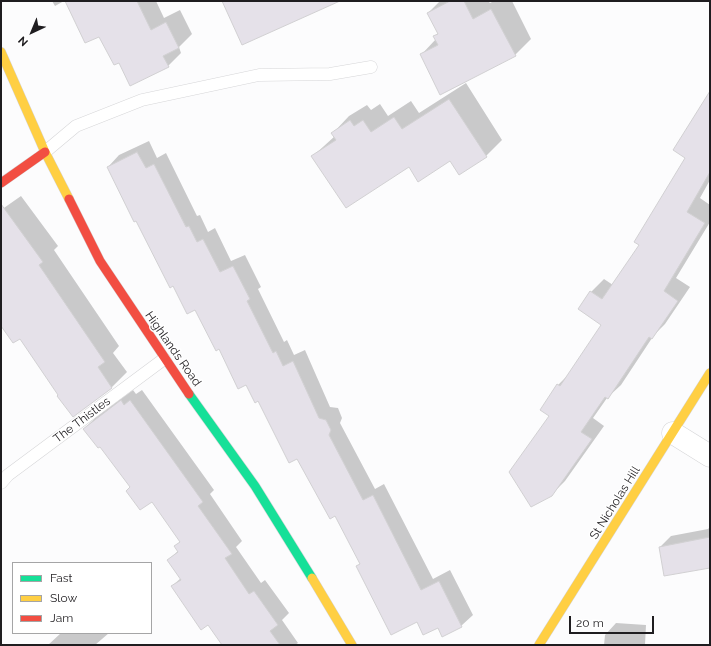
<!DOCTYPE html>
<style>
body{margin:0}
#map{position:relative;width:711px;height:646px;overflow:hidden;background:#fcfcfd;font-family:Raleway,sans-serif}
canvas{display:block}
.frame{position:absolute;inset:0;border:2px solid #1f1d20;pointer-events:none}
.legend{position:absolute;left:12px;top:562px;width:140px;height:72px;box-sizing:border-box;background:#fff;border:1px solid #a5a5a6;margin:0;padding:5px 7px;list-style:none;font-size:12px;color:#1f1d20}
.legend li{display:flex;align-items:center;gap:8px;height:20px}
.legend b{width:20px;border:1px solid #a5a5a6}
.north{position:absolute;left:12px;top:12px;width:40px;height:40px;-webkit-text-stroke:3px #fff;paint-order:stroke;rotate:224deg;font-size:11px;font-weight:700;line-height:16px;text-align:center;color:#1f1d20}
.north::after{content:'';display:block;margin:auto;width:14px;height:18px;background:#1f1d20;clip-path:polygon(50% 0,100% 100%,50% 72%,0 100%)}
.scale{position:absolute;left:569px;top:616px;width:85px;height:18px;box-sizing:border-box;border:2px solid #1f1d20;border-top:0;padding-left:5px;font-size:12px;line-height:14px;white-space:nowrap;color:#1f1d20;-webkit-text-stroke:3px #fff;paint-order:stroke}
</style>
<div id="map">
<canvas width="711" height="646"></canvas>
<div class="frame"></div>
<ul class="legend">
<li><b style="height:5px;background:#16e098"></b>Fast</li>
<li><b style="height:5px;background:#ffcf43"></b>Slow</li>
<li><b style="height:5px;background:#f24e42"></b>Jam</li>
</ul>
<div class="north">N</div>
<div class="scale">20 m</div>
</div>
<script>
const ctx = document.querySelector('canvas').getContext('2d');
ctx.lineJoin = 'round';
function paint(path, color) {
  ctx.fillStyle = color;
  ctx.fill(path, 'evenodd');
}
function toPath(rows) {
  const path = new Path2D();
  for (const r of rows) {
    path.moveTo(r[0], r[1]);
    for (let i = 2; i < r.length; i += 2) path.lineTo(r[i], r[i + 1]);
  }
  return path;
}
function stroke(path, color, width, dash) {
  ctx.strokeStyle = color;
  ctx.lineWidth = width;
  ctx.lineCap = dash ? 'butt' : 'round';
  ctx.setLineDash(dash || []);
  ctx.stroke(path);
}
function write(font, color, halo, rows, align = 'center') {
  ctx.font = font + ' Raleway,sans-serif';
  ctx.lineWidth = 3;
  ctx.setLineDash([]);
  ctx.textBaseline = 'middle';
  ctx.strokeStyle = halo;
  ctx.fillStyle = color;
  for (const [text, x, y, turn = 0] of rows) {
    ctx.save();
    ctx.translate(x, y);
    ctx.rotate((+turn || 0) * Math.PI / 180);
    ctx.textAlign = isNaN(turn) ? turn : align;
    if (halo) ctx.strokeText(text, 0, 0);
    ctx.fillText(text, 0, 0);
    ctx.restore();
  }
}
paint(toPath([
 [52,1,64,1,55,6],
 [66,1,156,1,164,18,180,10,192,34,179,47,181,53,168,66,119,62,100,35],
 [440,1,488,1,490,3,494,1,512,1,531,39,515,55,421,55,436,39,435,36,438,33,428,13],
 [466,83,502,140,486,156,409,166,313,156,335,136,333,133,349,116,367,105,371,110,380,104,388,116,411,101,419,113],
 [710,93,710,180,700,198,710,205,710,222,676,278,690,287,665,324,654,335,621,385,607,398,593,418,604,426,565,481,551,495,550,416,558,385,571,372,603,325,591,292,604,279,613,285,640,245,686,158],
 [149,141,157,158,166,153,197,216,200,215,208,232,215,228,231,261,245,255,261,287,258,289,284,342,287,340,294,355,305,350,330,407,338,408,342,418,340,423,375,489,384,484,433,579,450,570,473,615,461,626,438,626,417,620,358,566,361,563,336,515,196,308,174,285,108,167,119,155],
 [21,196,58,246,54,250,119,346,113,353,127,372,112,387,74,416,20,337,1,324,1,210],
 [133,390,136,394,142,390,214,490,210,494,242,541,236,547,261,583,265,580,289,613,282,620,298,643,295,645,223,645,208,624,172,586,181,578,168,560,178,551,175,546,181,541,152,500,131,487,100,445,84,429,95,418],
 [710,527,710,567,660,547,671,536,708,529],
 [616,623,646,625,645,645,604,645,605,635],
 [61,633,109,633,95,645,48,645]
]), '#0003');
const building = toPath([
 [65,1,137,1,151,30,166,22,179,48,163,56,169,67,130,86,119,63,114,65,99,37,85,43,65,1],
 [222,1,340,1,242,45,222,1],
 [450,1,464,1,473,19,491,9,516,56,440,95,420,54,438,45,433,36,438,34,427,13,450,1],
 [710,91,710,172,687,212,705,223,664,291,678,301,652,339,649,337,608,399,605,397,581,432,592,439,552,496,531,507,509,472,549,416,540,410,557,384,560,386,601,325,578,309,590,291,602,299,639,245,634,242,685,158,673,150,710,91],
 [449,99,487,157,459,175,450,161,418,182,409,167,346,208,311,156,336,140,331,133,350,120,354,126,363,120,371,132,394,117,402,129,449,99],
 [137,152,146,168,154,164,186,227,189,226,197,242,203,239,220,272,233,266,250,299,247,301,273,353,276,351,283,366,293,361,319,418,326,420,331,430,329,435,363,500,373,495,421,590,439,581,462,627,442,637,438,628,423,635,417,622,391,635,356,566,360,564,335,516,330,519,297,459,289,463,258,401,255,403,246,385,238,389,219,349,216,351,195,310,187,314,173,286,170,288,136,221,134,222,107,167,137,152],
 [1,204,43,262,39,265,105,362,98,367,112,388,73,417,57,396,58,395,20,339,13,343,1,326,1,204],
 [121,400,124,405,130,400,203,502,198,506,232,554,225,558,249,594,254,591,278,625,270,631,280,645,222,645,208,625,201,630,171,586,181,580,167,560,178,552,174,546,180,542,152,502,140,510,126,491,130,487,100,447,98,448,83,429,121,400],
 [710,537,710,568,664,576,659,547,710,537]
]);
paint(building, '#e5e1e9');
stroke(building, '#d1d0d2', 1);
const lane = toPath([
 [45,152,76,126,142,100,259,75,330,74,371,67],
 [1,483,8,475,164,359]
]);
const street = toPath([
 [673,433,710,456]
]);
const fast = toPath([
 [189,394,255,486,312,578]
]);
const slow = toPath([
 [1,52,45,152,69,199],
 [312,578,352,645],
 [539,645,710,373]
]);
const jam = toPath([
 [1,183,45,152],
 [69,199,100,261,189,394]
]);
stroke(lane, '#d6d6d8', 13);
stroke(street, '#d6d6d8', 23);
stroke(fast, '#d6d6d8', 10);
stroke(slow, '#d6d6d8', 10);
stroke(jam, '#d6d6d8', 10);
stroke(lane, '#fff', 12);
stroke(street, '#fff', 22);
stroke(fast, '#16e098', 9);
stroke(slow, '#ffcf43', 9);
stroke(jam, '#f24e42', 9);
write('12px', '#1f1d20', '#fff', [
 ["Highlands Road",173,349,55],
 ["The Thistles",82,420,-37],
 ["St Nicholas Hill",615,503,-58]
]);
</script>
